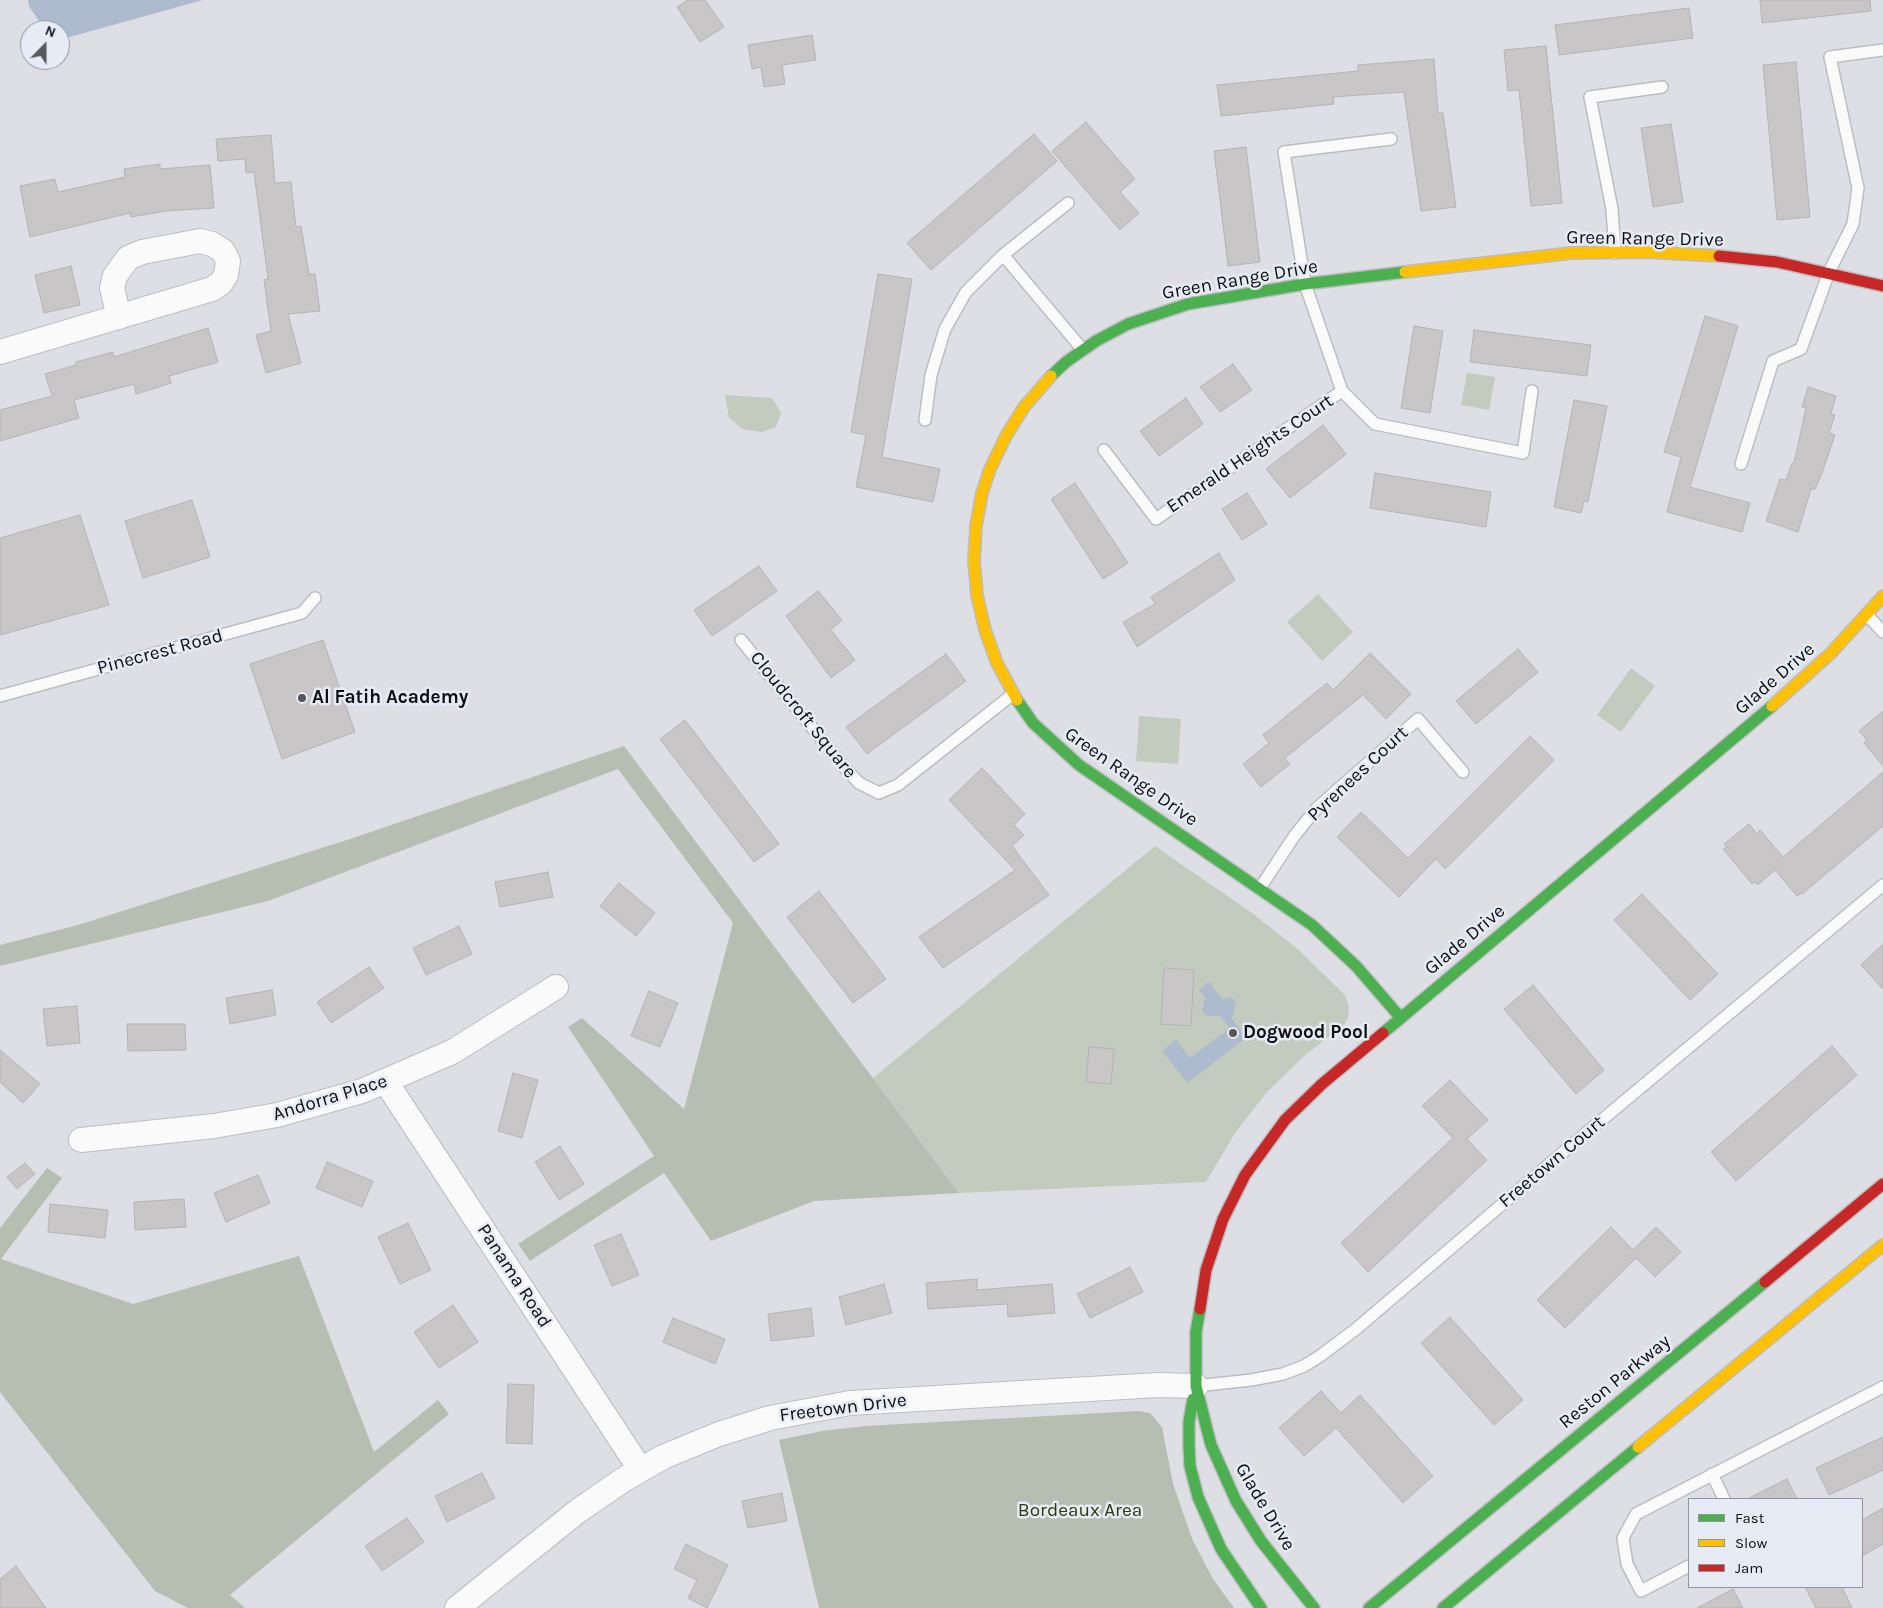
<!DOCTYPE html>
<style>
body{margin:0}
#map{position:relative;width:1883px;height:1608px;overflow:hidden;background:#dedfe4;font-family:Karla,sans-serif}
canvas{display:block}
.legend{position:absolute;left:1688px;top:1498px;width:175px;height:90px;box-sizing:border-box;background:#e7ebf5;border:1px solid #90939a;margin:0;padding:6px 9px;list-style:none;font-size:15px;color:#0d0e12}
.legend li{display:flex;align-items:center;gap:10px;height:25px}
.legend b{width:25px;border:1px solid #90939a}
.north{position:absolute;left:20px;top:20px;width:50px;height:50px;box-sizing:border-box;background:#e7ebf5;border:1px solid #90939a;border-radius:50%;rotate:22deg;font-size:14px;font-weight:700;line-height:20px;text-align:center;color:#0d0e12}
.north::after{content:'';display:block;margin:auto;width:18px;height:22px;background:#56575c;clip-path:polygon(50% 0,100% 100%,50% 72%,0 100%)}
</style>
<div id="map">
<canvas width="1883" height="1608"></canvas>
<ul class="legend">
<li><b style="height:6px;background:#4caf50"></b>Fast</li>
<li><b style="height:6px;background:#ffc107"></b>Slow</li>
<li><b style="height:6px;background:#c62828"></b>Jam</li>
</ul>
<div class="north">N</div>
</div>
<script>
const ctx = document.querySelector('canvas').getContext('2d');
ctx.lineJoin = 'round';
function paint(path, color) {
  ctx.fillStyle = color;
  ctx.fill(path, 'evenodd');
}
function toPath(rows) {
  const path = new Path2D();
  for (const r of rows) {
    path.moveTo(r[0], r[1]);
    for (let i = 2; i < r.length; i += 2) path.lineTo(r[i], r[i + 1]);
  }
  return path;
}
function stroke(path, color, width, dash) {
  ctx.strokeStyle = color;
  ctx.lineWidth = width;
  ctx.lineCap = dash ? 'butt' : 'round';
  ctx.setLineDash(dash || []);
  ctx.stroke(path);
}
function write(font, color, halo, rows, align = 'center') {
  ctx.font = font + ' Karla,sans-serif';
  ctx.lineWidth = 5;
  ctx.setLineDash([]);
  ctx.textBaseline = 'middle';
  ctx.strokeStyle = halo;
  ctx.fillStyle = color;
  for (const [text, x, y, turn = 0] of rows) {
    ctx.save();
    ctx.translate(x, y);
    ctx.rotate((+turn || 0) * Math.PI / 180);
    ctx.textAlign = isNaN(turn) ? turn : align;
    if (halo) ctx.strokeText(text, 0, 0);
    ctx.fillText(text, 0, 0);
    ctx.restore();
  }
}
paint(toPath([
 [1467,373,1495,377,1489,410,1461,405],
 [725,395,772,398,781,413,776,427,762,432,742,429,729,418],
 [1318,594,1353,632,1322,661,1287,622],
 [1631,668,1655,686,1621,732,1597,715],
 [1139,716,1181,719,1178,764,1136,761],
 [1155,846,1252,913,1299,950,1345,995,1349,1006,1348,1018,1343,1026,1304,1056,1267,1092,1235,1133,1206,1182,959,1193,873,1078]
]), '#c3cbbe');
paint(toPath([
 [624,746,959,1193,814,1201,711,1241,664,1173,530,1261,518,1244,654,1156,568,1027,582,1018,684,1109,733,923,618,769,268,901,0,966,0,945,78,925,347,840],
 [47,1168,62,1178,1,1259,133,1304,299,1256,374,1452,438,1400,449,1414,230,1595,245,1608,188,1608,155,1591,0,1392,0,1228],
 [1138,1411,1150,1413,1162,1427,1173,1484,1193,1541,1213,1579,1234,1608,819,1608,779,1440,822,1431,865,1426]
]), '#b6bdb1');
paint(toPath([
 [28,0,203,0,66,38,60,37,60,30,45,30,29,6],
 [1209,982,1222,999,1231,997,1236,1003,1232,1019,1246,1038,1187,1083,1162,1051,1176,1039,1190,1058,1230,1028,1220,1016,1207,1016,1202,1011,1205,997,1199,990]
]), '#aebacd');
const building = toPath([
 [688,0,705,0,724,27,700,42,677,7,688,0],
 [1760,0,1870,0,1871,11,1762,23,1760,0],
 [1689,8,1693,38,1559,55,1555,25,1689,8],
 [812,35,816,60,782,65,785,84,764,87,761,67,752,69,748,45,812,35],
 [1546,46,1562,203,1531,206,1519,90,1508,91,1504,50,1546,46],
 [1434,59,1438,113,1443,113,1456,207,1421,211,1404,92,1333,97,1334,104,1221,116,1217,85,1358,71,1358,65,1434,59],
 [1796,62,1810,217,1777,220,1763,65,1796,62],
 [1086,122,1135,179,1120,192,1139,213,1120,230,1052,151,1086,122],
 [1671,124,1683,202,1653,207,1641,128,1671,124],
 [1034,134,1057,161,931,270,907,243,1034,134],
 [271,135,275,183,291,182,296,227,301,226,309,274,315,274,320,311,288,314,301,363,266,373,256,335,271,331,264,280,268,279,254,172,246,173,245,159,218,161,216,139,271,135],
 [1246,147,1260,262,1228,266,1214,151,1246,147],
 [160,164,160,169,210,165,214,208,166,211,131,217,130,213,30,237,20,186,55,179,58,192,125,177,124,169,160,164],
 [71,266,80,305,44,313,35,275,71,266],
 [878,274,912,279,882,457,940,469,933,502,856,487,866,435,851,432,878,274],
 [1705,316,1738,326,1690,487,1750,503,1742,532,1667,512,1681,457,1664,452,1705,316],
 [1414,326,1443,331,1430,413,1401,408,1414,326],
 [208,328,218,362,169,376,171,383,136,394,134,384,74,400,79,418,0,441,0,410,52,396,45,374,76,365,76,362,113,352,114,357,208,328],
 [1474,330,1591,345,1587,376,1470,362,1474,330],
 [1233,364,1252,390,1220,412,1200,387,1233,364],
 [1808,387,1836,396,1831,414,1835,415,1829,433,1835,435,1822,473,1815,489,1811,489,1798,532,1766,521,1780,479,1786,480,1792,463,1794,463,1806,408,1802,407,1808,387],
 [1186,398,1203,424,1159,456,1140,431,1186,398],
 [1574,400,1607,406,1588,502,1584,501,1581,513,1554,507,1574,400],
 [1323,425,1346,454,1290,498,1266,469,1323,425],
 [1375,473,1491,492,1486,527,1370,508,1375,473],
 [1075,483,1128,563,1103,579,1051,499,1075,483],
 [1247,493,1267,524,1242,540,1222,509,1247,493],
 [192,500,210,557,143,578,125,521,192,500],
 [80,515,109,605,0,635,0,538,80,515],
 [1219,553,1235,580,1137,647,1123,622,1155,604,1151,597,1219,553],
 [759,566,777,591,712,636,694,610,759,566],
 [818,591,842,620,831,630,855,660,831,678,786,616,818,591],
 [323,640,355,732,282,759,250,664,323,640],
 [1518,649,1538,672,1476,724,1456,701,1518,649],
 [1370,653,1411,694,1386,719,1363,695,1285,758,1290,764,1261,787,1243,764,1269,743,1263,735,1327,683,1333,690,1370,653],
 [946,654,966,681,867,754,846,727,946,654],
 [1883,711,1883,766,1864,743,1867,740,1859,731,1883,711],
 [685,720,779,844,754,862,660,739,685,720],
 [1530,736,1554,760,1445,869,1436,859,1399,897,1337,837,1361,812,1408,858,1530,736],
 [982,768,1025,814,1014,825,1024,835,1012,846,1049,895,943,968,919,937,1015,870,949,800,982,768],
 [1883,772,1883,826,1802,894,1801,893,1797,896,1775,870,1758,885,1755,882,1752,884,1723,849,1727,847,1724,844,1749,824,1757,834,1760,830,1783,857,1883,772],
 [548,872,553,897,500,907,495,882,548,872],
 [619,883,655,913,636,936,600,906,619,883],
 [819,891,886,979,853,1003,787,917,819,891],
 [1642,894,1718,974,1690,1000,1614,920,1642,894],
 [459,926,472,954,426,975,413,948,459,926],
 [1883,944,1883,989,1861,965,1883,944],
 [369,967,384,988,331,1023,317,1002,369,967],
 [1164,968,1194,970,1191,1026,1161,1024,1164,968],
 [1533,985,1604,1070,1576,1094,1504,1009,1533,985],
 [272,990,276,1015,230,1024,226,998,272,990],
 [649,991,678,1003,660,1047,631,1036,649,991],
 [77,1006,80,1043,47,1046,43,1009,77,1006],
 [127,1024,185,1024,186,1050,128,1051,127,1024],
 [1832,1046,1857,1075,1736,1181,1711,1152,1832,1046],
 [1089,1047,1114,1049,1111,1084,1086,1082,1089,1047],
 [0,1050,40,1084,23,1103,0,1082,0,1050],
 [513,1073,538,1080,522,1138,498,1131,513,1073],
 [1450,1080,1488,1120,1467,1139,1487,1160,1368,1272,1341,1243,1453,1138,1422,1106,1450,1080],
 [560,1146,584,1184,559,1200,535,1162,560,1146],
 [327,1162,373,1181,362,1207,316,1188,327,1162],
 [25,1163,35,1174,17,1189,7,1177,25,1163],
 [258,1175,270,1203,226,1222,214,1193,258,1175],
 [184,1199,186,1227,135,1230,134,1202,184,1199],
 [50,1204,108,1210,105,1238,48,1232,50,1204],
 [408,1223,431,1270,400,1284,378,1237,408,1223],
 [1611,1227,1633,1250,1656,1227,1681,1252,1655,1277,1636,1258,1565,1328,1537,1300,1611,1227],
 [621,1234,639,1275,612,1286,594,1245,621,1234],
 [1130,1267,1143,1292,1090,1318,1077,1294,1130,1267],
 [977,1279,977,1290,1052,1284,1055,1313,1008,1317,1007,1304,928,1309,926,1283,977,1279],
 [884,1284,892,1313,846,1325,839,1297,884,1284],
 [453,1305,478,1342,439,1368,414,1332,453,1305],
 [811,1308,814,1336,771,1341,768,1314,811,1308],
 [1450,1317,1523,1400,1494,1425,1421,1343,1450,1317],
 [673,1318,725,1339,715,1364,663,1342,673,1318],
 [508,1384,534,1385,532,1444,506,1443,508,1384],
 [1321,1391,1341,1413,1360,1395,1433,1476,1403,1503,1336,1428,1304,1456,1279,1428,1321,1391],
 [1883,1437,1883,1470,1829,1495,1816,1468,1883,1437],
 [482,1473,495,1498,447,1522,435,1496,482,1473],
 [1787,1479,1797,1499,1747,1499,1787,1479],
 [782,1493,787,1521,748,1528,742,1501,782,1493],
 [1883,1508,1883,1544,1862,1556,1862,1520,1883,1508],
 [407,1518,424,1542,382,1571,365,1546,407,1518],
 [686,1544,728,1565,707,1608,688,1598,697,1580,674,1569,686,1544],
 [16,1566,46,1608,0,1608,0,1579,16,1566],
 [1805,1587,1842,1587,1852,1608,1816,1608,1805,1587],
 [1733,1589,1743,1608,1697,1608,1733,1589]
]);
paint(building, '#c8c6c7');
stroke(building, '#b5b3b5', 1);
const lane = toPath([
 [1615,253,1612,209,1590,97,1662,87],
 [1003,255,1083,350],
 [1342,391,1305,284,1284,152,1391,139],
 [925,420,931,375,945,329,966,292,1003,255,1068,203],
 [1104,450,1156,519,1342,391,1375,424,1523,453,1532,391],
 [1741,464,1773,361,1801,349,1829,272,1853,224,1858,188,1830,57,1883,50],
 [1867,615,1883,632],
 [741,640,844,767,859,783,879,793,898,785,1013,694],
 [0,696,302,613,315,598],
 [1260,888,1295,835,1317,808,1418,719,1463,772],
 [1196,1386,1251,1380,1283,1374,1304,1366,1320,1356,1356,1329,1567,1149,1883,885],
 [1712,1474,1724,1499],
 [1689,1566,1641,1591,1627,1564,1623,1538,1636,1514,1883,1387]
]);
const street = toPath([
 [0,352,212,289,221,283,226,275,228,261,223,251,212,244,200,241,142,252,128,258,115,276,112,288,119,317],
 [386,1082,640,1469],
 [81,1140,214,1126,277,1115,362,1091,452,1052,556,987],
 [457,1608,578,1511,623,1480,663,1457,719,1434,770,1418,850,1403,1158,1385,1196,1386]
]);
const fast = toPath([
 [1051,376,1066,362,1096,341,1128,324,1188,304,1305,284,1405,272],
 [1017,700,1033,723,1079,765,1312,925,1356,966,1400,1017],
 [1383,1033,1772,706],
 [1200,1309,1196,1332,1196,1386,1211,1445,1236,1501,1261,1541,1314,1608],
 [1193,1399,1189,1422,1189,1447,1190,1466,1198,1497,1221,1549,1261,1608],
 [1369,1608,1765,1282],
 [1443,1608,1638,1447]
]);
const slow = toPath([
 [1405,272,1572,253,1647,252,1719,256],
 [1017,700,997,663,985,630,977,595,974,561,976,526,982,493,990,469,1006,436,1024,407,1051,376],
 [1772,706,1830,654,1883,596],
 [1638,1447,1883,1245]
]);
const jam = toPath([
 [1719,256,1777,262,1883,286],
 [1765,1282,1883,1184],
 [1200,1309,1206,1270,1223,1219,1245,1175,1285,1120,1322,1084,1383,1033]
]);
stroke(lane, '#bcbdc1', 14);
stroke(street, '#bcbdc1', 26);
stroke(fast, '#bcbdc1', 14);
stroke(slow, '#bcbdc1', 14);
stroke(jam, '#bcbdc1', 14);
stroke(lane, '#fafafb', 11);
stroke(street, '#fafafb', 24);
stroke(fast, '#4caf50', 11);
stroke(slow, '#ffc107', 11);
stroke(jam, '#c62828', 11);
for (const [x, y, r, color] of [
 [302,698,5,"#56575c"],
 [1233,1033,5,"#56575c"]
]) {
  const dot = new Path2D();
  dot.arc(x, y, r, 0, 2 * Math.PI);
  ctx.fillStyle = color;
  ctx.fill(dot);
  stroke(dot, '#e7ebf5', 2);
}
write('19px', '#0d0e12', '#e7ebf5', [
 ["Green Range Drive",1645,239,1],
 ["Green Range Drive",1240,280,-10],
 ["Emerald Heights Court",1250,454,-34],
 ["Pinecrest Road",160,652,-15],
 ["Glade Drive",1775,679,-41],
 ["Cloudcroft Square",803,715,51],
 ["Pyrenees Court",1358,774,-43],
 ["Green Range Drive",1131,777,35],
 ["Glade Drive",1465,940,-40],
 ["Andorra Place",330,1098,-17],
 ["Freetown Court",1552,1162,-40],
 ["Panama Road",514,1276,57],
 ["Reston Parkway",1615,1382,-39],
 ["Freetown Drive",843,1408,-7],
 ["Glade Drive",1265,1507,59]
]);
write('bold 19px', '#0d0e12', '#e7ebf5', [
 ["Al Fatih Academy",312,698],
 ["Dogwood Pool",1243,1033]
], 'left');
write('19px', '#2a3b0e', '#e7ebf5', [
 ["Bordeaux Area",1080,1511]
]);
</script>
